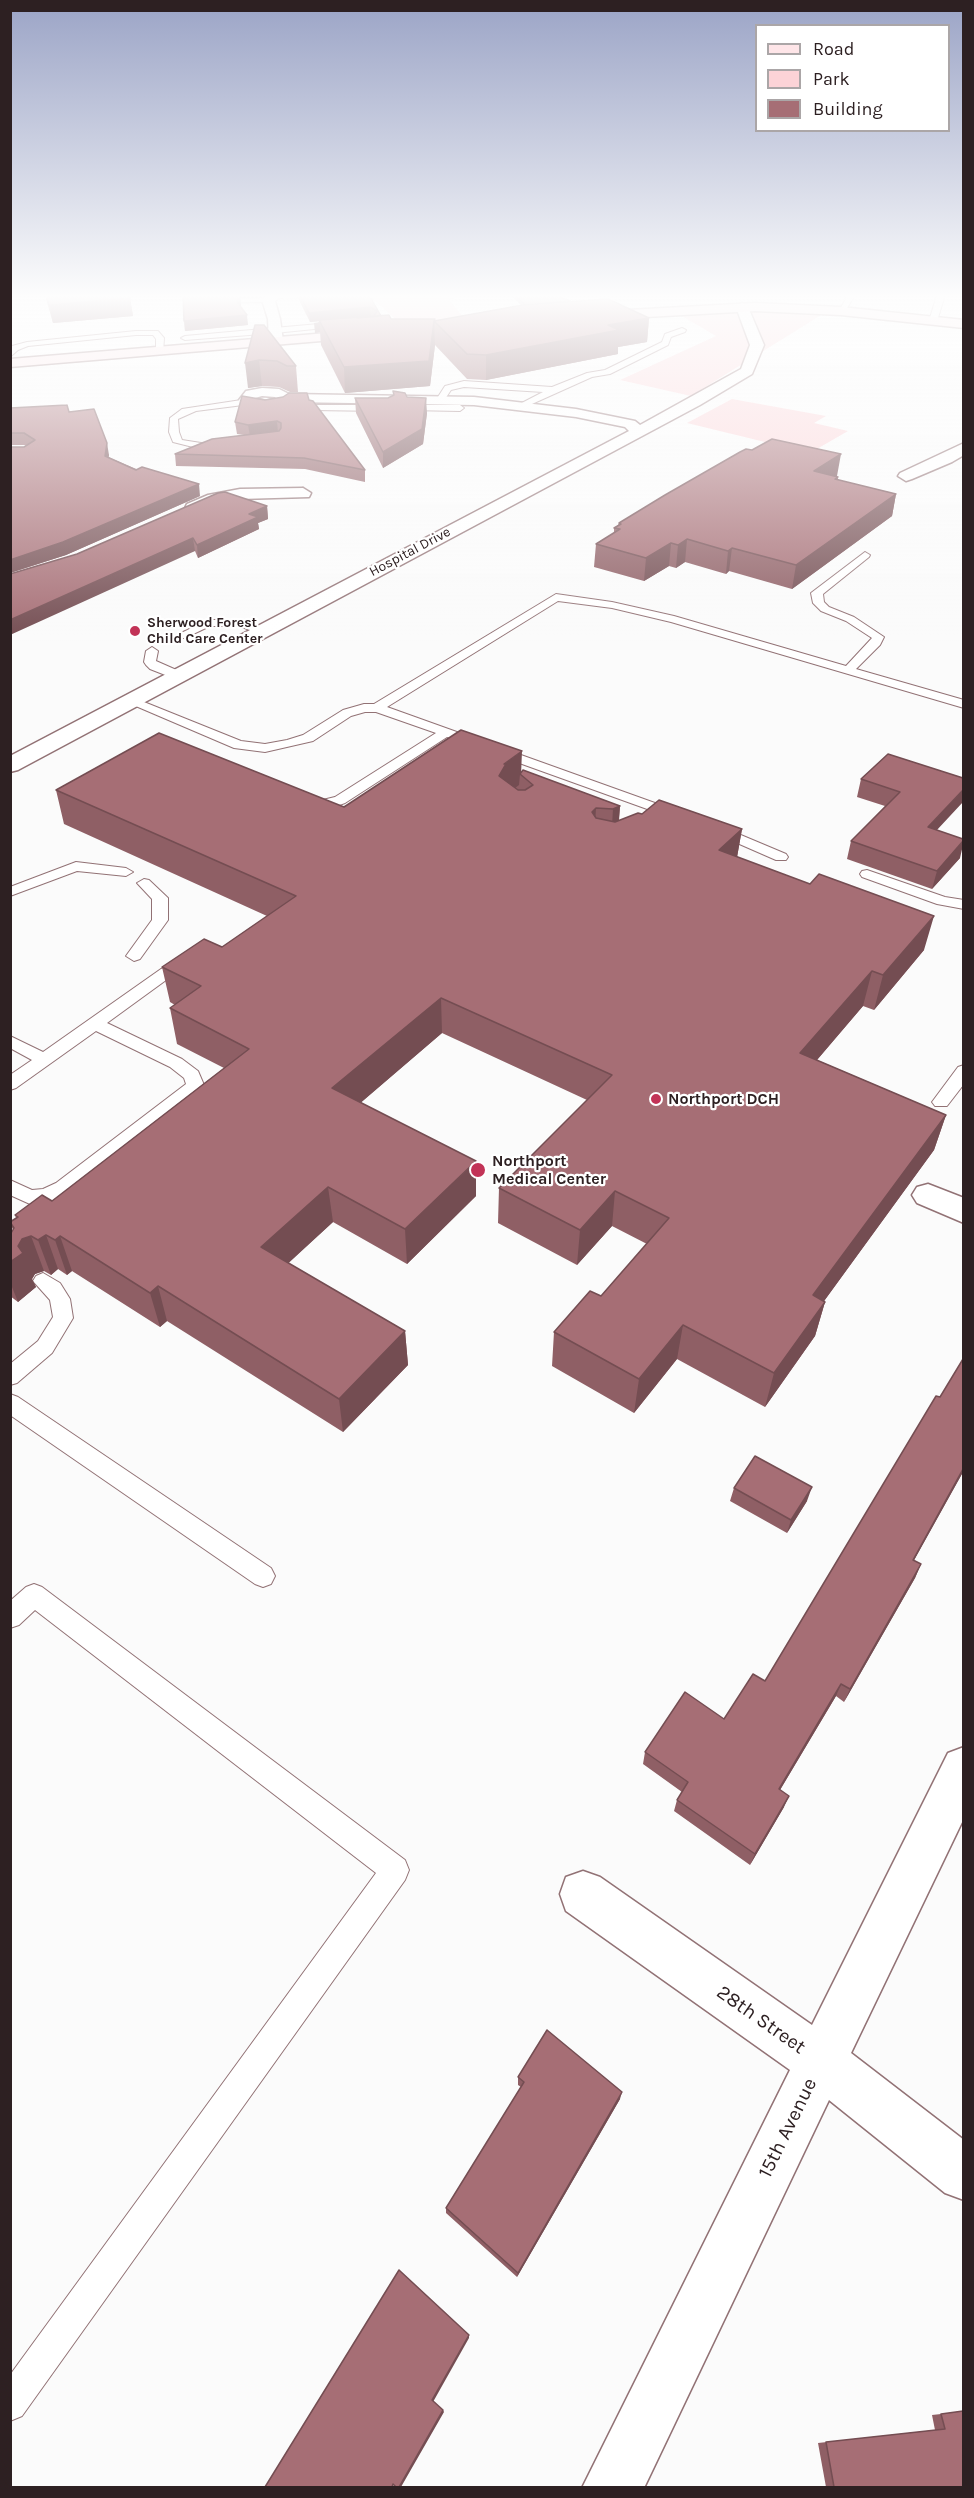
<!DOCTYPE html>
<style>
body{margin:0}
#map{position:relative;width:974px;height:2498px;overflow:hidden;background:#fbfbfb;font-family:Karla,sans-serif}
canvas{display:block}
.frame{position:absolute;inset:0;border:12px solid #2d2022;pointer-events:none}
.legend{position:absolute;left:755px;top:24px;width:195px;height:108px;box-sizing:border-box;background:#fff;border:2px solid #aba6a7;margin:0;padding:8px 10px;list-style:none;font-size:18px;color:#2d2022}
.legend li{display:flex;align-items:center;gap:12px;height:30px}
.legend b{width:30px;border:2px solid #aba6a7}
</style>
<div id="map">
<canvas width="974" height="2498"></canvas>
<div class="frame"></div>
<ul class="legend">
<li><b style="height:8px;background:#fee5e8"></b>Road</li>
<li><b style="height:16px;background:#fcd3d7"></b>Park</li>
<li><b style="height:16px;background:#a66e75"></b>Building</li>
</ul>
</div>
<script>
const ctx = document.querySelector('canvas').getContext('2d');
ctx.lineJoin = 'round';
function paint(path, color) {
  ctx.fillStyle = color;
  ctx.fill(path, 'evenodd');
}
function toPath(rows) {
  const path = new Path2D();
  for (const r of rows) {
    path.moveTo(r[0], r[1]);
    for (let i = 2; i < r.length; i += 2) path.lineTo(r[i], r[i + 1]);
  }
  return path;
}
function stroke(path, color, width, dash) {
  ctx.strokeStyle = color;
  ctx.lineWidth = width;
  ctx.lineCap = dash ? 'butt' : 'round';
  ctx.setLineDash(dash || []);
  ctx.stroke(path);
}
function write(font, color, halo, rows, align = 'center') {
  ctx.font = font + ' Karla,sans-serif';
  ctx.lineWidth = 4.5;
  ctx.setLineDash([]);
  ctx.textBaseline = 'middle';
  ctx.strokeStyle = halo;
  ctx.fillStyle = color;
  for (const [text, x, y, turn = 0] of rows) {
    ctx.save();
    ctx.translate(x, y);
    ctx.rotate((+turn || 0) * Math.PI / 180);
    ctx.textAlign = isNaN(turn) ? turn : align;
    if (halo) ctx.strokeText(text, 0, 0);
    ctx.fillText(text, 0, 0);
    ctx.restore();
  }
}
paint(toPath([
 [368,295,463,295,449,300,465,319,400,323],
 [770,306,826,312,691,396,620,380,716,336,675,312],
 [732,399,826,416,814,423,848,431,810,453,687,423]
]), '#fcd3d7');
const lane = toPath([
 [269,295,312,295,308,297,272,298,269,295],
 [848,295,855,295,844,313,838,313,848,295],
 [937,295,945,295,937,321,933,323,929,321,937,295],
 [271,298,268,302,214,303,210,301,214,299,271,298],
 [341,322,344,322,344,326,275,333,185,340,181,338,185,336,341,322],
 [682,328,686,330,685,332,671,337,668,345,610,374,592,377,523,408,516,406,543,392,464,387,451,390,443,402,436,400,445,386,464,381,552,387,587,373,605,370,662,342,665,334,682,328],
 [136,331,158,331,164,338,163,353,156,351,156,339,153,335,136,335,28,346,18,350,10,357,12,346,27,342,136,331],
 [248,399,252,402,251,404,196,411,178,419,179,432,182,440,201,443,224,442,229,445,227,447,201,449,173,442,169,432,170,418,182,409,248,399],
 [315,405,382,405,386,408,382,411,312,410,312,406,315,405],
 [411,405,460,405,464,408,460,411,408,410,408,406,411,405],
 [865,552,870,555,869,557,823,594,824,602,829,607,854,617,884,637,880,645,856,669,964,700,964,708,671,622,612,608,558,601,387,707,680,812,682,815,680,818,675,819,447,737,345,803,328,809,307,812,302,811,300,808,302,805,335,797,436,733,376,712,365,712,351,716,313,741,265,752,234,748,124,701,130,697,134,698,241,741,265,744,287,740,303,735,343,710,364,704,374,704,556,594,612,602,674,616,846,666,872,638,846,621,821,611,813,603,811,593,865,552],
 [208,620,240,620,267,631,261,634,239,626,210,626,185,638,177,638,175,636,208,620],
 [152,647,158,651,156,661,181,672,181,678,173,678,150,669,146,665,144,662,146,651,152,647],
 [717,825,786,854,788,857,786,860,776,860,712,832,710,829,712,826,717,825],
 [76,862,126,868,133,872,126,876,77,871,10,896,10,887,76,862],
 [867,870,945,897,964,900,964,909,937,904,862,877,860,874,862,871,867,870],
 [144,879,149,880,168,898,168,920,140,959,134,961,126,956,152,920,152,899,137,883,144,879],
 [167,967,173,969,175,972,173,975,107,1023,182,1059,198,1071,204,1085,201,1089,70,1193,46,1203,30,1204,10,1195,10,1180,32,1190,43,1189,56,1183,186,1084,184,1078,170,1067,96,1031,16,1088,10,1090,10,1075,32,1060,10,1048,10,1036,43,1052,161,969,167,967],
 [964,1065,964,1084,947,1106,935,1106,932,1102,935,1098,958,1067,964,1065],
 [43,1273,60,1283,70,1299,73,1318,52,1353,17,1383,10,1385,10,1364,38,1341,53,1317,50,1300,33,1281,36,1276,43,1273],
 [10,1394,18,1397,271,1568,275,1576,271,1584,263,1587,255,1584,10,1415,10,1394],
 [34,1584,42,1587,405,1860,409,1870,405,1880,22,2416,10,2421,10,2375,376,1873,35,1610,19,1625,10,1628,10,1601,26,1587,34,1584]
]);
const street = toPath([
 [267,295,281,295,275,301,280,319,283,341,276,345,269,341,268,319,262,300,267,295],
 [742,303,748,307,764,345,752,374,700,405,18,770,10,772,10,756,629,431,625,427,576,417,474,405,289,402,284,406,266,409,241,403,239,400,246,391,262,388,279,389,289,394,474,397,576,409,635,421,640,425,741,369,750,345,736,307,742,303],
 [262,396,275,397,276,398,266,401,255,398,262,396],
 [964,443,964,455,952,462,912,479,906,481,898,476,900,473,964,443],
 [303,488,311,493,309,497,240,499,219,503,193,513,187,512,185,508,187,504,208,495,240,489,303,488],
 [928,1184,964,1198,964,1223,917,1203,912,1195,917,1187,928,1184],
 [964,1747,964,1818,851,2053,964,2140,964,2200,945,2193,829,2100,644,2488,582,2488,790,2070,566,1911,560,1894,566,1877,583,1871,600,1877,812,2025,948,1753,964,1747]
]);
const secondary = toPath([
 [755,303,841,307,964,320,964,328,841,315,755,311,592,320,586,316,592,312,755,303],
 [364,330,369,331,371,334,369,337,10,367,10,359,364,330]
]);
stroke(lane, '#927275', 2);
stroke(street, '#927275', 3);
stroke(secondary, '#927275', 3);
paint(lane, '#fff');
paint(street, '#fff');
paint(secondary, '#fee5e8');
paint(toPath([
 [45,295,129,295,130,298,133,316,53,323],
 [183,295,247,295,246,297,240,297,241,306,248,325,185,331],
 [298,295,369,295,381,316,391,319,435,321,521,305,511,295,554,295,570,301,649,318,647,342,618,347,618,354,486,380,467,379,435,345,430,386,345,393,321,345,320,332,315,333,319,321,310,322,299,300],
 [255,325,296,366,298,392,290,392,279,387,262,386,248,388],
 [407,397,427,413,423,444,383,468,356,413,355,398,388,398],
 [265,400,309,400,365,470,365,482,305,469,176,466,175,454,244,435,237,434,235,422],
 [10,408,69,412,109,455,108,457,200,496,66,555,10,573,10,447,24,447,27,445,10,445],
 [836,476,838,477,838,480,896,494,892,516,792,589,729,571,726,574,685,562,676,568,669,566,644,581,594,567,596,544,614,533,614,528,618,525,619,523,837,476],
 [267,506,268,519,258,523,259,529,198,558,195,551,10,574],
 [888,754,937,830,960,858,932,889,847,859,851,841,885,806,857,797,861,779],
 [521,772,620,806,619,821,642,814,742,829,737,857,924,950,874,1010,863,1006,817,1060,946,1115,934,1150,824,1301,825,1302,815,1336,765,1407,677,1359,634,1413,552,1366,554,1332,601,1296,647,1244,612,1226,577,1265,498,1223,499,1188,587,1100,442,1033,360,1103,476,1196,407,1264,333,1222,288,1263,405,1331,408,1365,343,1432,167,1321,160,1327,72,1271,67,1275,58,1269,51,1275,44,1271,35,1274,32,1279,36,1287,18,1302,10,1296,11,1235,13,1230,10,1222,16,1218,15,1215,52,1201,224,1068,177,1044,170,1008,175,1005,170,1002,162,967,222,947,267,916,64,824,56,790,344,807],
 [963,1472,914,1560,921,1564,915,1578,844,1702,836,1696,780,1790,784,1807,750,1865,674,1811,677,1800,682,1792,643,1764,645,1752,724,1719,765,1681],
 [734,1488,807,1501,787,1533,730,1501],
 [518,2077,620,2099,517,2277,446,2213,446,2208,521,2087,518,2085],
 [941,2414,963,2487,826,2487,818,2443,935,2430,932,2415]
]), '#8f5f65');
paint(toPath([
 [240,295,241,305,238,311,237,302],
 [130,298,133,316,53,323,49,305],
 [370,307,371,317,310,322,309,313],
 [247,315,248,325,185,331,184,321],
 [649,318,647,342,618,347,618,354,486,380,486,355,608,325],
 [434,321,435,345,430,386,345,393,344,367],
 [320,322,320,332,315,333,314,323],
 [259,360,262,386,248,388,245,363],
 [426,398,427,413,423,444,383,468,383,452],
 [277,421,278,433,250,436,248,425],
 [107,443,109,455,107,468,105,456],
 [841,454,837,476,811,493,814,471],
 [199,484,200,496,66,555,10,573,10,560],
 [896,494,892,516,792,589,796,565],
 [267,506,268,519,258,523,259,529,198,558,197,545,249,514],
 [193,538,195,551,10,635,10,620],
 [687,539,685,562,676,568,678,545],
 [671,543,669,566,644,581,646,558],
 [732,548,729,571,726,574,728,551],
 [522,751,521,775,520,774,519,785,506,795,499,776,504,764],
 [963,790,963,802,923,845,928,827],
 [620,806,617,840,611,843,613,809],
 [596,808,594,842,592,812],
 [742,829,736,863,719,850],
 [963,841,963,845,960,858,932,889,937,871],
 [934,916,924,950,874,1010,883,975],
 [872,971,863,1006,793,1088,800,1053],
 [441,998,442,1033,336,1124,332,1088],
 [946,1115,934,1150,803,1330,813,1295],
 [476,1161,476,1196,407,1264,405,1229],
 [328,1187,333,1222,268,1282,261,1247],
 [615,1191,612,1226,577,1265,580,1230],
 [46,1235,58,1269,51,1275,38,1240],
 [31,1236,44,1271,35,1274,32,1279,36,1287,18,1302,10,1282,10,1262,18,1246,22,1239],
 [60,1236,72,1271,67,1275,55,1240],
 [158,1286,167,1321,160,1327,150,1293],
 [825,1302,815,1336,765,1407,774,1373],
 [683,1325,677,1359,634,1413,639,1379],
 [405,1331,408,1365,343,1432,339,1399],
 [963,1469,963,1472,907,1573,913,1560],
 [812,1487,807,1501,787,1533,791,1520],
 [921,1564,915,1578,844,1702,850,1689],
 [841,1684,836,1696,774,1800,779,1789],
 [789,1796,784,1807,750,1865,755,1854],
 [622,2092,620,2099,517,2277,518,2273],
 [469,2335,469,2338,433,2402,432,2400],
 [443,2410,444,2412,401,2487,399,2487]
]), '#744d52');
const building = toPath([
 [46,295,129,295,130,298,49,305,46,295],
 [183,295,205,295,207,297,240,295,237,302,247,315,184,321,183,295],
 [300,295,369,295,381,316,357,318,374,316,377,311,370,307,309,313,300,295],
 [516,295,554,295,570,301,525,305,516,295],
 [608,299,649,318,608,325,619,330,486,355,467,354,434,321,429,361,344,367,319,320,389,315,391,319,435,319,434,321,523,305,608,299],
 [255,325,264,325,296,366,287,366,277,361,259,360,245,363,255,325],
 [393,391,405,393,407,397,426,398,422,429,383,452,355,398,388,398,394,395,393,391],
 [289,393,307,393,309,400,313,401,365,470,304,458,175,454,212,439,279,431,281,428,281,423,277,421,248,425,235,422,242,396,265,400,283,397,289,393],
 [67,405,69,412,94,409,107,443,105,456,136,470,142,467,199,484,63,542,10,560,10,447,24,447,35,440,24,433,10,433,10,408,67,405],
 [772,439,841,454,814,471,838,477,835,479,896,494,796,565,732,548,728,551,687,539,678,545,671,543,646,558,596,544,620,529,614,528,621,524,619,523,665,495,740,452,746,449,752,450,772,439],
 [225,492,267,506,249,514,258,517,197,545,193,538,10,620,10,574,77,554,218,493,225,492],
 [461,730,522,751,504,764,506,764,499,776,518,790,525,790,533,785,520,774,523,770,620,806,613,809,596,808,592,812,596,818,615,822,638,813,642,814,659,800,742,829,719,850,810,884,819,874,934,916,883,975,872,971,800,1053,946,1115,813,1295,825,1302,774,1373,683,1325,639,1379,554,1332,590,1291,601,1296,669,1218,615,1191,580,1230,499,1188,612,1075,441,998,332,1088,476,1161,405,1229,328,1187,261,1247,405,1331,339,1399,158,1286,150,1293,60,1236,55,1240,46,1235,38,1240,31,1236,22,1239,18,1246,23,1253,10,1262,10,1235,14,1228,10,1222,18,1217,15,1215,42,1195,52,1201,249,1049,170,1008,201,986,162,967,204,939,222,947,296,896,56,790,159,733,344,807,461,730],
 [888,754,963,778,963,790,928,827,963,839,963,841,937,871,851,841,900,792,861,779,888,754],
 [963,1359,963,1469,913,1560,921,1564,850,1689,841,1684,779,1789,789,1796,755,1854,677,1800,688,1782,645,1752,685,1692,724,1719,753,1674,765,1681,936,1396,940,1397,963,1359],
 [755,1456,812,1487,791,1520,734,1488,755,1456],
 [547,2030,622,2092,518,2273,446,2208,524,2082,518,2077,547,2030],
 [399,2270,469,2335,432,2400,443,2410,399,2487,396,2487,393,2484,392,2487,265,2487,399,2270],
 [963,2411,963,2487,834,2487,826,2442,945,2429,941,2414,963,2411]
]);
paint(building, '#a66e75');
stroke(building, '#744d52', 1.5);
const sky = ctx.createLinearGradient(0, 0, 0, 644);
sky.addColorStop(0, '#9ba4c6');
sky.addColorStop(0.46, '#fdfdfd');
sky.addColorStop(1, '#fdfdfd00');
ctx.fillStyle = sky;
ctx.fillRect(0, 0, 974, 644);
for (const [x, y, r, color] of [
 [135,631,6,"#c23357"],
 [656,1099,6,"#c23357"],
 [478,1170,8,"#c23357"]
]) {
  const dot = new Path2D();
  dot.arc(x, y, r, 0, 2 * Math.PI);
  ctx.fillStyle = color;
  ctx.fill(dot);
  stroke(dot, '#fff', 2);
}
write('14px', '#2d2022', '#fff', [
 ["Hospital Drive",410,552,-28]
]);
write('bold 14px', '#2d2022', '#fff', [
 ["Sherwood Forest",147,623],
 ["Child Care Center",147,639]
], 'left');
write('bold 16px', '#2d2022', '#fff', [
 ["Northport DCH",668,1099],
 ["Northport",492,1161],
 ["Medical Center",492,1179]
], 'left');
write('20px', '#2d2022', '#fff', [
 ["28th Street",761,2020,35],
 ["15th Avenue",788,2128,-64]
]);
</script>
